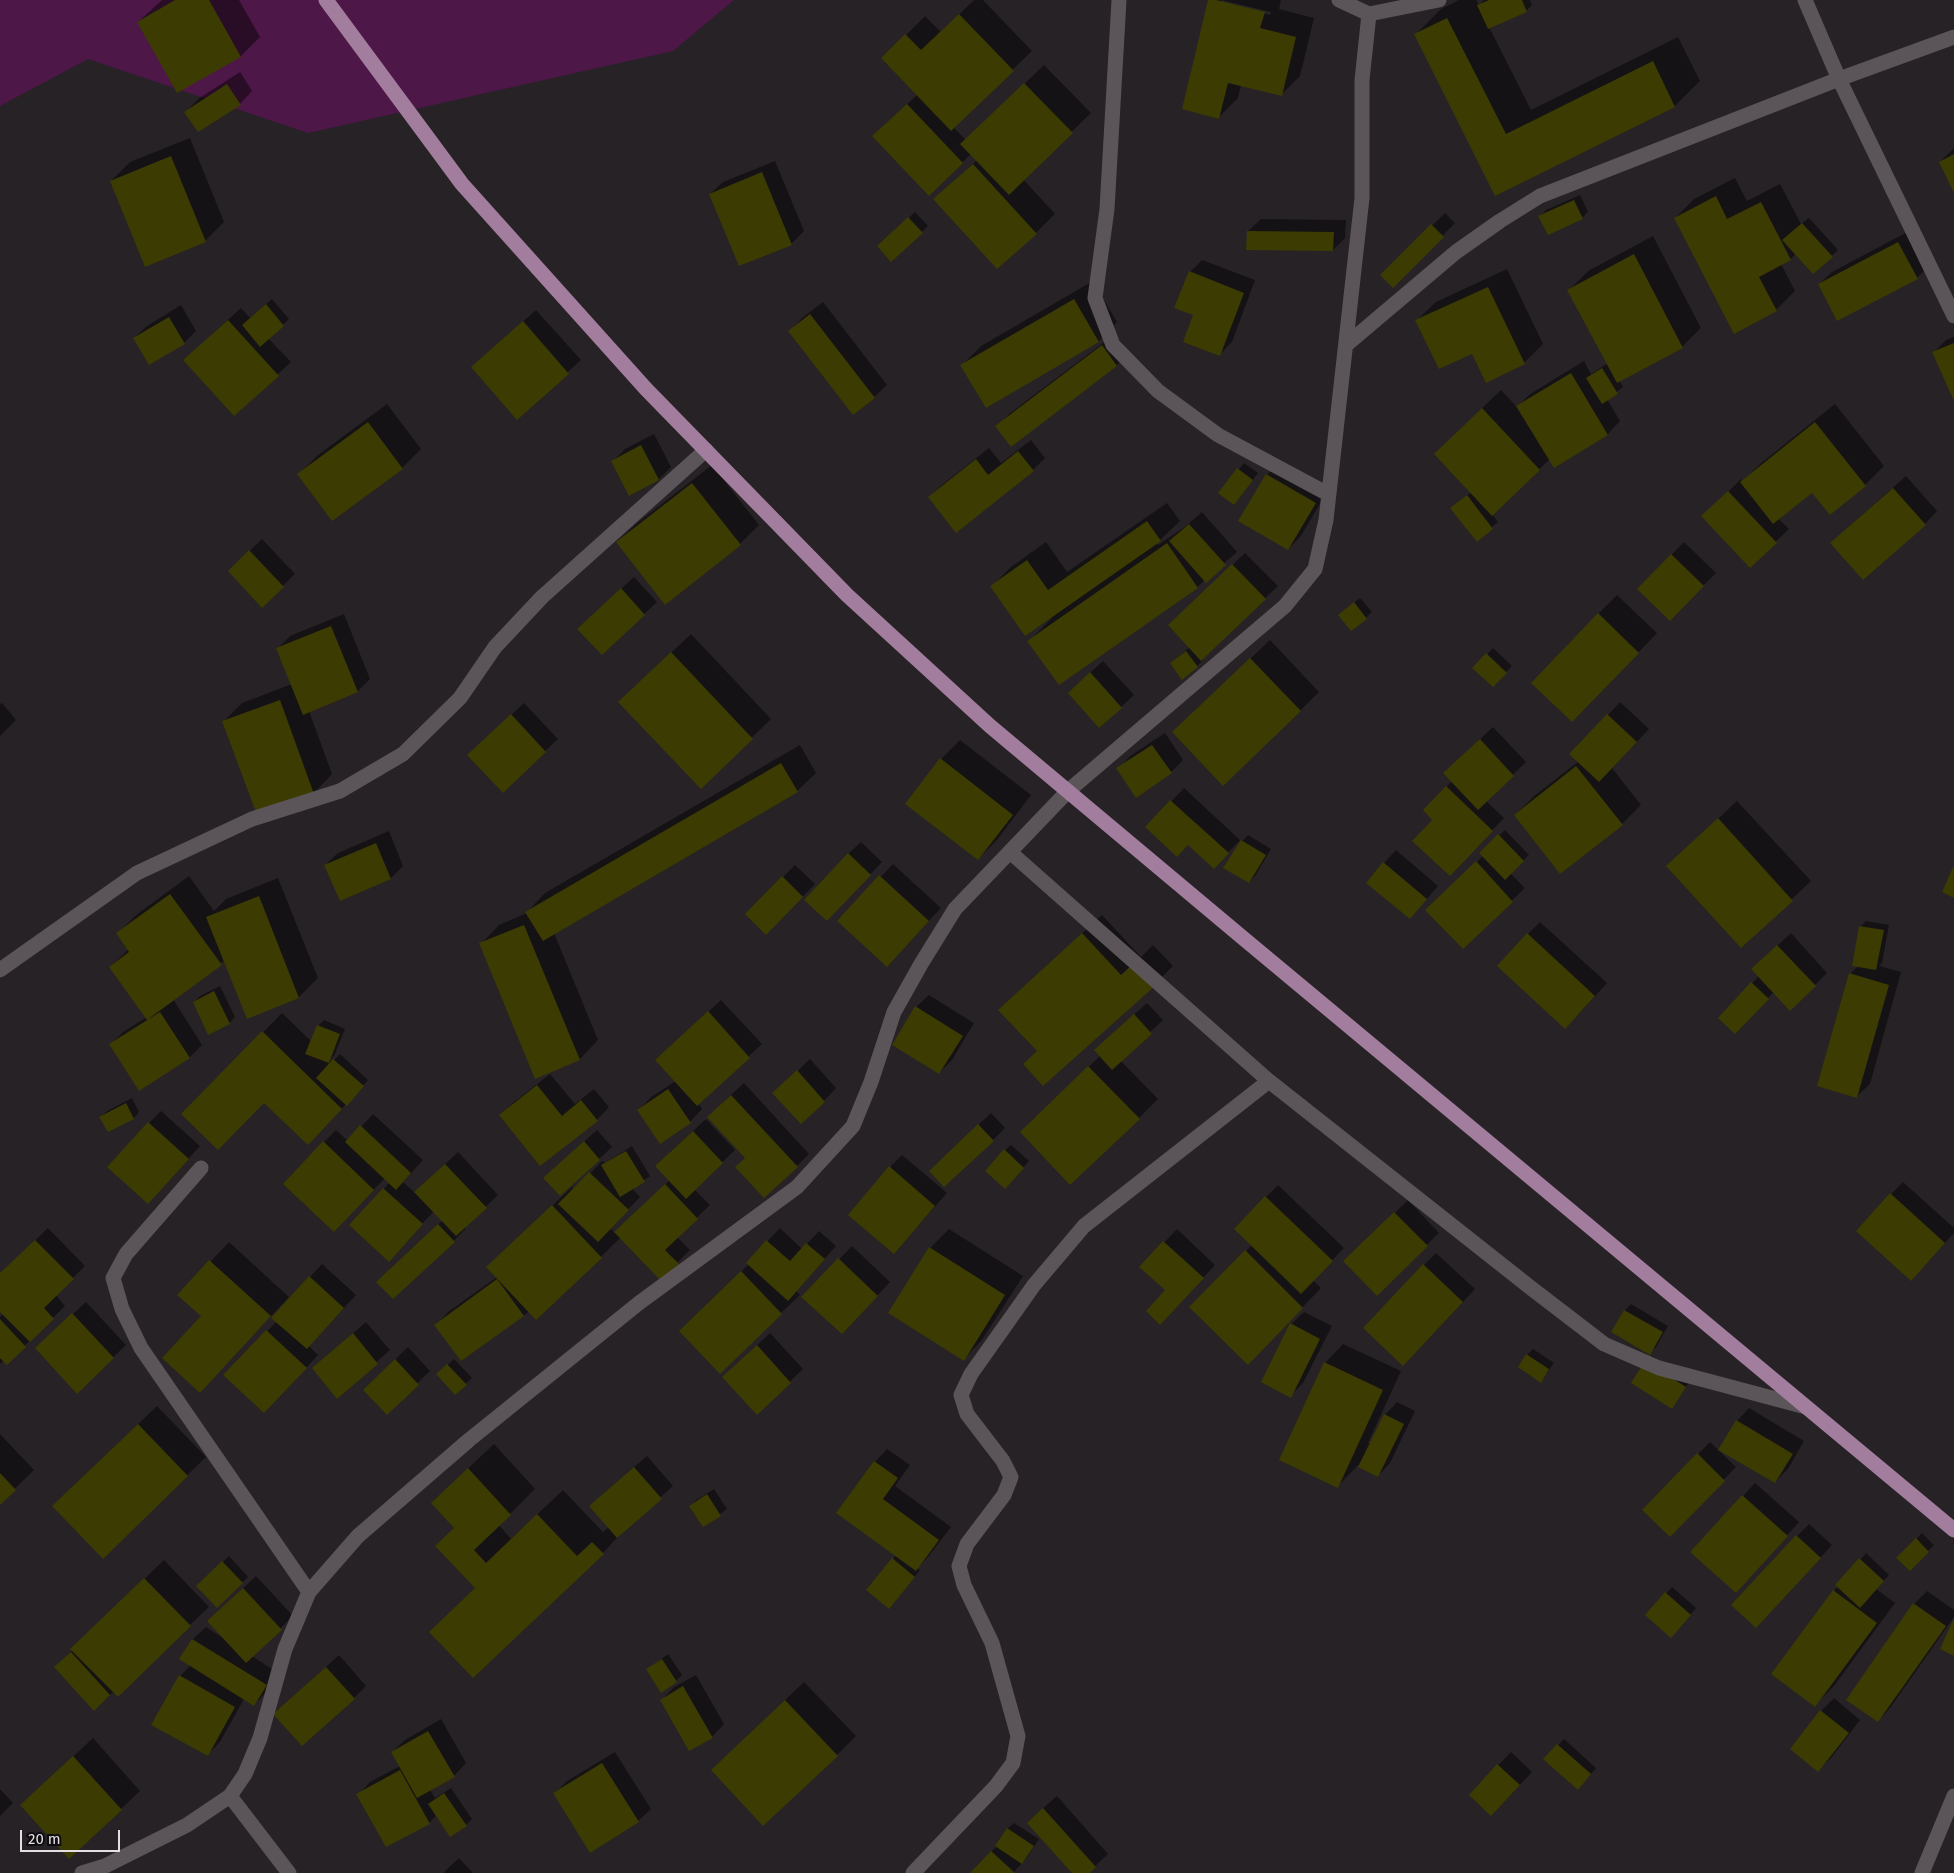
<!DOCTYPE html>
<style>
body{margin:0}
#map{position:relative;width:1954px;height:1873px;overflow:hidden;background:#272226;font-family:"Fira Sans",sans-serif}
canvas{display:block}
.scale{position:absolute;left:20px;top:1830px;width:100px;height:22px;box-sizing:border-box;border:2px solid #e3dfe2;border-top:0;padding-left:6px;font-size:15px;line-height:18px;white-space:nowrap;color:#e3dfe2;-webkit-text-stroke:4px #0e0c0e;paint-order:stroke}
</style>
<div id="map">
<canvas width="1954" height="1873"></canvas>
<div class="scale">20 m</div>
</div>
<script>
const ctx = document.querySelector('canvas').getContext('2d');
ctx.lineJoin = 'round';
function paint(path, color) {
  ctx.fillStyle = color;
  ctx.fill(path, 'evenodd');
}
function toPath(rows) {
  const path = new Path2D();
  for (const r of rows) {
    path.moveTo(r[0], r[1]);
    for (let i = 2; i < r.length; i += 2) path.lineTo(r[i], r[i + 1]);
  }
  return path;
}
function stroke(path, color, width, dash) {
  ctx.strokeStyle = color;
  ctx.lineWidth = width;
  ctx.lineCap = dash ? 'butt' : 'round';
  ctx.setLineDash(dash || []);
  ctx.stroke(path);
}
paint(toPath([
 [0,0,734,0,673,51,308,133,88,59,0,106]
]), '#4d1748');
paint(toPath([
 [162,0,239,0,260,37,241,56,178,91,138,22],
 [974,0,983,0,1032,51,953,127,966,140,1044,65,1091,113,1023,179,1055,214,1036,233,935,199,977,160,971,154,929,194,886,124,918,94,883,58,925,16,941,32],
 [1209,0,1281,0,1279,9,1314,18,1300,76,1281,95,1241,85,1238,98,1219,117],
 [1221,0,1271,12,1270,15,1221,3],
 [1459,0,1476,0,1479,5,1484,0,1530,0,1532,5,1526,11,1489,27,1531,110,1678,37,1700,81,1675,106,1496,195,1416,34,1441,9],
 [240,72,252,91,240,104,186,112,198,99],
 [190,138,224,222,205,241,111,181,130,162],
 [1954,148,1954,191,1940,162],
 [775,161,804,231,791,244,710,194,723,182],
 [1735,178,1747,201,1780,184,1801,224,1809,218,1838,250,1813,273,1796,254,1790,259,1781,264,1795,291,1776,310,1675,218,1694,199],
 [1580,195,1588,212,1582,218,1540,216,1546,210],
 [915,212,928,226,892,260,885,240],
 [1445,213,1455,223,1393,286,1382,275],
 [1261,219,1346,220,1345,238,1333,250,1248,231],
 [1911,230,1929,266,1917,278,1819,284,1832,272],
 [1653,236,1701,328,1682,347,1619,380,1623,387,1607,399,1620,421,1608,434,1554,466,1550,459,1492,514,1498,522,1477,540,1458,502,1472,492,1454,435,1501,390,1517,407,1530,394,1584,361,1591,374,1608,363,1569,290,1588,271],
 [1202,260,1255,280,1232,342,1219,355,1195,314,1190,272],
 [1507,269,1543,344,1524,363,1472,352,1417,320,1436,302],
 [1093,281,1117,322,1099,341,986,406,962,365,981,346],
 [272,299,289,319,268,338,291,362,234,414,197,348,241,308,250,318],
 [823,302,887,385,874,397,790,331,802,318],
 [181,305,196,331,184,343,134,338,147,326],
 [536,310,581,360,517,418,472,367],
 [1115,334,1129,353,1117,365,1011,446,997,427,1009,414],
 [1954,337,1954,398,1933,353,1946,340],
 [387,404,421,449,402,468,299,474,318,455],
 [1835,404,1884,466,1865,485,1812,491,1778,518,1789,529,1750,566,1716,504,1741,479,1743,481,1760,464],
 [654,434,671,467,659,479,630,495,612,462,625,449],
 [1031,440,1045,458,1033,470,929,497,942,485,989,448,1001,463],
 [1279,462,1328,490,1301,536,1288,549,1267,475],
 [1244,463,1258,473,1239,498,1220,492],
 [712,465,759,525,740,544,665,603,617,542,636,524],
 [1906,476,1937,511,1925,524,1844,531],
 [1167,503,1180,521,1157,543,1158,545,1186,526,1202,512,1237,552,1197,587,1029,641,1052,618,992,586,1011,567,1046,542,1067,572],
 [262,539,295,574,262,606,229,571],
 [1684,542,1716,573,1670,619,1638,589],
 [1245,553,1278,586,1202,659,1203,660,1197,666,1171,663,1190,647,1182,613],
 [634,577,657,602,602,654,591,616],
 [1617,595,1657,633,1591,702,1598,614],
 [1360,598,1372,612,1366,618,1345,610],
 [344,614,370,679,358,691,309,711,332,774,314,793,223,722,242,703,292,684,278,648,290,636],
 [691,634,771,719,701,787,639,683],
 [1270,640,1319,692,1300,711,1193,713],
 [1493,648,1512,666,1493,685,1474,668],
 [1103,661,1134,695,1100,727,1082,680],
 [1620,702,1649,729,1612,768,1641,805,1622,824,1561,872,1515,815,1534,796,1579,761,1608,715],
 [2,703,16,720,0,736,0,704],
 [524,703,558,739,503,791,481,743],
 [1493,727,1526,762,1486,801,1504,818,1462,862,1434,820,1425,810,1452,781,1457,761],
 [1165,733,1183,760,1171,772,1118,769,1130,756],
 [960,740,1031,795,997,840,978,859,907,803,941,759],
 [800,745,816,773,797,791,554,933,598,1040,580,1059,481,944,499,925,527,913,527,912,545,893],
 [1184,788,1240,840,1226,855,1188,844,1147,827],
 [1737,801,1811,881,1741,947,1667,866],
 [1505,830,1529,855,1510,873,1525,888,1463,948,1439,897,1483,856,1481,853],
 [389,831,403,866,391,878,340,899,325,865,338,853],
 [1248,835,1271,849,1255,876,1249,882,1242,841],
 [861,842,882,862,839,907,848,854],
 [1396,850,1438,886,1410,918,1384,863],
 [893,864,941,908,899,953,839,921],
 [795,865,815,884,779,921,783,877],
 [189,876,214,911,226,899,278,878,318,978,299,997,247,1017,225,960,173,999,202,1045,190,1057,140,1089,111,1044,123,1032,147,1017,110,967,129,949,117,934,136,915],
 [1102,915,1141,957,1153,945,1173,966,1154,985,1038,1051,1019,991],
 [1866,921,1889,925,1882,963,1879,966,1901,972,1870,1084,1857,1096,1850,974,1858,966,1860,927],
 [1540,922,1607,983,1578,1015,1528,934],
 [1791,933,1827,973,1815,985,1774,992,1735,1032,1720,1018,1759,976,1765,957],
 [220,986,235,1017,229,1023,194,1002,200,996],
 [929,995,974,1023,952,1060,939,1073,916,1007],
 [721,1000,762,1044,698,1103,702,1109,690,1122,639,1110,651,1097,676,1081,669,1048],
 [1147,1003,1163,1020,1120,1060,1158,1099,1139,1118,1040,1113,1100,1056,1108,1038],
 [282,1013,312,1042,318,1026,324,1020,345,1029,334,1056,330,1060,332,1062,340,1054,368,1080,352,1098,308,1143,265,1102,183,1114],
 [810,1059,836,1088,824,1101,787,1081],
 [550,1074,575,1104,594,1089,609,1107,597,1120,501,1115,513,1103],
 [744,1083,809,1154,797,1166,721,1104],
 [132,1098,139,1112,134,1118,108,1130,101,1117,107,1111],
 [161,1111,200,1146,160,1190,149,1123],
 [991,1113,1005,1128,993,1140,943,1158],
 [373,1114,423,1160,403,1182,415,1193,458,1152,498,1195,465,1227,466,1228,454,1241,390,1269,443,1220,434,1211,401,1247,351,1225,390,1182,385,1178,346,1218,324,1142,336,1130,348,1141],
 [706,1119,735,1150,694,1189,710,1205,677,1237,690,1250,661,1279,621,1237,601,1257,523,1316,436,1325,448,1312,497,1277,507,1248,572,1187,574,1190,602,1161,605,1163,632,1146,650,1176,632,1188,640,1197,610,1228,615,1233,670,1180,669,1153],
 [597,1130,612,1147,560,1195,557,1166],
 [1011,1145,1029,1161,1010,1182,1005,1150],
 [902,1155,947,1193,894,1253,890,1167],
 [1903,1182,1954,1228,1954,1233,1923,1267,1891,1194],
 [1278,1185,1344,1248,1313,1280,1321,1288,1267,1344,1190,1307,1252,1245,1266,1197],
 [1408,1200,1439,1233,1377,1294,1345,1261],
 [48,1228,85,1266,56,1295,65,1306,7,1363,4,1360,0,1364,0,1317,3,1314,0,1310,0,1275],
 [780,1228,802,1249,819,1231,836,1246,796,1291,800,1295,781,1313,699,1312,749,1264,747,1263],
 [949,1229,1023,1276,982,1340,964,1359,930,1248],
 [1177,1229,1215,1265,1172,1311,1166,1290,1141,1267],
 [229,1242,289,1297,200,1391,202,1316,179,1295],
 [852,1246,890,1282,854,1320,803,1297],
 [1436,1253,1475,1289,1416,1352,1424,1265],
 [322,1264,356,1295,309,1346,318,1355,277,1399,225,1375,277,1321,310,1277],
 [86,1302,126,1345,77,1392,49,1336],
 [1631,1304,1668,1326,1656,1347,1650,1353,1613,1331,1625,1310],
 [1304,1312,1332,1326,1303,1383,1290,1396,1291,1324],
 [366,1322,390,1350,337,1397,313,1368],
 [770,1333,803,1369,757,1413,736,1365],
 [1343,1344,1401,1371,1368,1443,1370,1444,1385,1415,1397,1402,1415,1411,1390,1463,1378,1476,1358,1465,1338,1486,1325,1363],
 [408,1347,430,1371,387,1413,377,1377],
 [1533,1349,1554,1363,1541,1381,1527,1355],
 [1652,1356,1691,1380,1671,1407,1646,1362],
 [454,1359,472,1378,455,1393,438,1374],
 [157,1406,206,1457,103,1557,72,1487],
 [1749,1408,1804,1441,1788,1469,1775,1482,1737,1421],
 [0,1434,34,1470,0,1503],
 [1710,1442,1736,1467,1670,1535,1698,1454],
 [494,1444,535,1489,499,1525,511,1539,563,1490,603,1532,609,1527,603,1494,647,1456,673,1486,627,1527,603,1553,476,1588,455,1527,458,1478],
 [887,1449,910,1465,895,1486,951,1527,928,1557,917,1568,920,1570,895,1601,893,1559,896,1555,837,1513,875,1462],
 [1755,1483,1799,1522,1748,1579,1692,1552],
 [714,1489,727,1509,703,1526,690,1506,696,1500],
 [1809,1524,1832,1545,1768,1614,1797,1536],
 [1922,1533,1934,1545,1910,1570,1898,1558],
 [1866,1553,1889,1575,1876,1589,1895,1603,1834,1686,1815,1705,1834,1591],
 [229,1556,248,1577,217,1606,198,1586],
 [164,1560,209,1607,190,1625,94,1709,68,1655,91,1630],
 [256,1576,293,1616,252,1656,278,1673,266,1692,254,1705,244,1699,220,1742,207,1755,180,1676,191,1665,181,1659,193,1639,206,1627,223,1638,221,1609],
 [1672,1587,1696,1608,1677,1630,1647,1615],
 [1927,1591,1954,1610,1954,1617,1890,1708,1878,1721,1848,1699,1914,1604],
 [668,1654,682,1675,676,1681,647,1670],
 [339,1655,366,1686,354,1698,288,1702],
 [696,1675,724,1724,712,1737,662,1700,674,1687],
 [804,1682,856,1736,837,1755,731,1752],
 [1834,1698,1860,1720,1831,1758,1818,1770,1792,1749,1821,1711],
 [441,1719,466,1763,454,1776,430,1790,435,1798,451,1788,472,1819,466,1825,437,1815,429,1823,358,1795,370,1782,400,1766,392,1752,405,1740],
 [93,1738,140,1791,121,1809,21,1805],
 [1564,1739,1596,1768,1584,1782,1545,1759],
 [615,1752,651,1809,638,1821,591,1851,555,1793,567,1781],
 [1511,1752,1532,1772,1504,1802,1470,1795],
 [0,1789,13,1803,0,1816],
 [1057,1796,1108,1854,1088,1873,1074,1873,1041,1810],
 [1014,1823,1039,1839,1026,1859,1013,1873,971,1873,997,1846,1008,1828],
 [459,1858,473,1873,444,1873,444,1872]
]), '#0007');
paint(toPath([
 [175,0,209,0,241,57,177,93,137,22],
 [1208,0,1216,0,1265,12,1260,28,1296,37,1282,96,1228,83,1219,119,1182,109],
 [1489,0,1522,0,1527,12,1488,29,1477,5],
 [959,14,1014,71,951,131,881,58,905,34,921,50],
 [1447,18,1506,134,1653,61,1675,107,1495,196,1414,34],
 [1024,83,1073,133,1009,195,960,144],
 [227,84,241,105,198,132,184,112],
 [907,104,963,163,929,196,872,136],
 [1954,154,1954,193,1939,162],
 [171,156,206,242,145,267,110,181],
 [973,164,1037,234,997,269,933,199],
 [762,172,792,245,739,266,709,194],
 [1716,196,1727,219,1761,202,1791,260,1759,277,1777,311,1734,334,1674,218],
 [1574,200,1583,219,1548,235,1538,216],
 [908,217,923,233,891,262,877,246],
 [1802,223,1833,257,1813,274,1782,240],
 [1431,224,1444,237,1393,288,1380,275],
 [1247,231,1334,232,1333,251,1246,250],
 [1898,242,1918,279,1837,321,1818,284],
 [1634,254,1683,348,1617,383,1567,290],
 [1189,271,1244,293,1220,356,1183,342,1193,315,1174,308],
 [1488,287,1525,364,1486,383,1472,354,1439,369,1415,320],
 [1074,299,1099,342,986,408,960,365],
 [266,304,284,326,260,347,242,325],
 [810,314,875,398,853,415,788,331],
 [169,317,185,344,149,365,133,338],
 [228,320,279,376,234,416,183,360],
 [523,321,569,374,517,420,471,367],
 [1954,343,1954,401,1932,352],
 [1102,345,1117,366,1011,447,995,426],
 [1602,368,1618,394,1602,404,1586,378],
 [1571,373,1608,435,1554,468,1516,406],
 [1482,408,1540,470,1492,516,1434,454],
 [368,422,403,469,332,521,297,474],
 [1815,422,1866,486,1830,515,1812,493,1773,524,1740,482],
 [641,445,659,480,629,496,611,461],
 [1018,451,1034,471,956,533,928,497,976,459,988,475],
 [1237,468,1253,480,1234,505,1218,493],
 [1266,474,1316,503,1288,550,1238,521],
 [692,483,741,545,665,605,616,542],
 [1893,488,1926,525,1863,580,1830,543],
 [1728,491,1777,543,1750,568,1701,516],
 [1467,495,1493,529,1477,542,1450,508],
 [1147,521,1161,541,1025,636,990,586,1027,560,1048,590],
 [1189,524,1226,565,1206,583,1169,541],
 [1167,543,1198,588,1059,685,1027,641],
 [249,550,284,587,262,608,228,571],
 [1671,554,1704,586,1670,621,1637,589],
 [1232,564,1266,599,1201,661,1168,625],
 [621,588,645,615,602,655,577,629],
 [1354,602,1367,619,1351,631,1338,615],
 [1598,613,1639,653,1572,722,1531,683],
 [331,626,358,692,303,715,276,648],
 [1186,651,1198,667,1182,680,1170,663],
 [671,652,753,739,701,789,618,702],
 [1486,653,1507,673,1493,687,1472,668],
 [1250,658,1301,711,1223,786,1172,732],
 [1090,672,1122,708,1099,728,1068,693],
 [280,700,314,794,257,815,222,721],
 [511,714,546,752,503,793,467,755],
 [1607,714,1637,742,1599,782,1569,754],
 [1480,739,1514,776,1478,810,1443,773],
 [1152,745,1172,773,1136,798,1116,768],
 [940,758,1013,815,978,860,905,804],
 [781,763,798,792,543,941,525,912],
 [1576,766,1623,825,1560,874,1514,815],
 [1446,786,1493,831,1450,876,1412,841,1432,820,1423,810],
 [1170,800,1229,853,1214,869,1188,845,1177,857,1145,827],
 [1718,818,1793,901,1741,948,1666,866],
 [1498,834,1524,861,1505,880,1479,853],
 [1241,840,1266,855,1249,883,1223,868],
 [376,843,391,879,340,901,324,865],
 [848,853,871,875,827,921,804,900],
 [1476,861,1513,902,1463,949,1425,910],
 [1383,862,1427,899,1410,919,1366,883],
 [1954,865,1954,898,1942,892],
 [879,875,929,921,887,967,837,921],
 [782,876,803,897,766,935,745,914],
 [170,894,222,965,147,1020,109,967,129,952,116,933],
 [259,896,299,998,247,1019,206,917],
 [524,925,580,1060,535,1079,479,943],
 [1859,926,1884,930,1876,970,1852,966],
 [1082,933,1121,975,1134,963,1155,986,1043,1086,1023,1064,1037,1051,998,1010],
 [1527,933,1595,996,1565,1029,1497,966],
 [1777,945,1816,986,1790,1011,1751,969],
 [1849,973,1889,985,1857,1098,1817,1086],
 [1751,982,1769,999,1735,1034,1718,1018],
 [214,991,230,1024,208,1035,193,1002],
 [915,1006,963,1036,939,1074,892,1045],
 [708,1011,750,1058,697,1106,655,1060],
 [160,1012,190,1058,139,1091,109,1044],
 [1134,1014,1152,1034,1112,1070,1094,1050],
 [317,1025,340,1034,329,1063,305,1054],
 [262,1031,342,1109,308,1145,264,1103,218,1150,181,1114],
 [333,1059,364,1086,347,1106,316,1078],
 [1088,1066,1140,1119,1070,1185,1020,1132],
 [797,1070,825,1102,801,1124,772,1093],
 [537,1085,562,1116,581,1100,598,1121,540,1166,499,1115],
 [668,1089,691,1123,660,1144,637,1110],
 [731,1095,798,1167,764,1198,735,1167,745,1158,707,1117],
 [126,1103,134,1119,108,1132,99,1117],
 [148,1122,189,1159,148,1204,107,1167],
 [978,1124,994,1141,944,1187,929,1171],
 [360,1125,411,1173,396,1190,345,1142],
 [693,1131,723,1163,686,1199,655,1166],
 [323,1141,374,1190,334,1232,283,1184],
 [584,1141,600,1160,560,1196,543,1178],
 [1004,1149,1024,1168,1005,1189,985,1171],
 [626,1151,645,1182,620,1197,601,1165],
 [445,1164,487,1208,456,1236,414,1192],
 [889,1166,935,1206,894,1254,848,1215],
 [589,1172,629,1210,598,1242,558,1204],
 [665,1184,698,1219,665,1250,679,1264,661,1281,614,1232],
 [383,1188,423,1224,389,1262,349,1225],
 [1890,1193,1945,1243,1911,1281,1856,1231],
 [1265,1196,1333,1261,1301,1294,1234,1229],
 [552,1205,602,1258,536,1320,486,1267],
 [1394,1212,1428,1246,1377,1296,1343,1261],
 [438,1224,455,1242,393,1299,376,1282],
 [35,1240,74,1279,44,1308,54,1319,30,1342,0,1312,0,1273],
 [766,1240,790,1261,806,1243,825,1259,788,1301,746,1263],
 [1163,1241,1204,1278,1160,1325,1146,1311,1165,1290,1139,1267],
 [929,1247,1005,1295,964,1361,888,1313],
 [1245,1250,1303,1308,1248,1365,1189,1307],
 [838,1258,878,1296,842,1334,801,1297],
 [209,1260,271,1316,200,1393,162,1358,201,1316,177,1295],
 [1423,1264,1463,1302,1403,1366,1363,1328],
 [741,1271,782,1314,720,1374,679,1331],
 [309,1276,344,1308,307,1349,271,1318],
 [497,1279,524,1316,461,1361,434,1325],
 [1624,1310,1663,1332,1650,1355,1611,1332],
 [72,1313,114,1358,77,1394,35,1348],
 [0,1319,26,1347,7,1365,0,1358],
 [1290,1323,1320,1339,1291,1398,1261,1382],
 [266,1330,307,1368,264,1413,223,1375],
 [353,1333,378,1364,337,1399,312,1368],
 [757,1345,791,1383,757,1415,722,1377],
 [1526,1354,1549,1369,1541,1383,1518,1367],
 [395,1359,419,1385,387,1415,363,1390],
 [1645,1361,1686,1387,1672,1409,1631,1383],
 [1324,1362,1383,1390,1338,1488,1279,1460],
 [447,1364,467,1385,455,1395,436,1374],
 [1384,1414,1404,1424,1378,1477,1358,1467],
 [1736,1420,1793,1454,1775,1483,1718,1450],
 [138,1424,188,1476,103,1559,52,1506],
 [1697,1453,1725,1481,1670,1537,1642,1510],
 [874,1461,898,1478,883,1499,939,1540,916,1571,836,1513],
 [634,1467,662,1499,617,1538,589,1506],
 [468,1468,511,1515,474,1550,486,1563,537,1514,577,1556,592,1542,604,1554,473,1678,429,1632,475,1588,435,1546,454,1528,431,1503],
 [0,1473,16,1490,0,1505],
 [707,1494,721,1516,703,1527,689,1506],
 [1742,1495,1788,1536,1736,1593,1690,1552],
 [1796,1535,1821,1558,1756,1628,1731,1605],
 [1916,1538,1929,1552,1910,1571,1896,1558],
 [892,1558,915,1577,889,1609,866,1590],
 [1859,1558,1884,1581,1860,1608,1835,1585],
 [222,1561,243,1583,217,1608,196,1586],
 [144,1578,191,1626,118,1697,70,1649],
 [243,1588,282,1630,246,1663,207,1621],
 [1833,1590,1877,1623,1815,1707,1771,1674],
 [1665,1592,1691,1615,1671,1638,1645,1615],
 [1913,1603,1946,1626,1878,1722,1846,1700],
 [1954,1618,1954,1656,1940,1649],
 [192,1639,267,1685,254,1706,179,1659],
 [71,1652,110,1695,94,1711,54,1667],
 [662,1659,677,1682,661,1693,646,1669],
 [326,1667,355,1699,302,1746,273,1714],
 [179,1675,235,1707,208,1756,151,1725],
 [683,1686,713,1738,689,1751,660,1700],
 [785,1700,838,1756,763,1826,711,1770],
 [1820,1710,1849,1733,1818,1772,1790,1749],
 [428,1731,455,1777,417,1798,391,1752],
 [1557,1744,1591,1774,1578,1790,1543,1759],
 [73,1756,122,1810,69,1859,20,1805],
 [602,1763,639,1822,590,1853,553,1793],
 [1497,1764,1520,1785,1491,1816,1469,1795],
 [400,1770,430,1824,386,1847,356,1794],
 [444,1793,467,1826,450,1837,428,1804],
 [1043,1808,1096,1867,1090,1873,1072,1873,1027,1823],
 [1007,1828,1034,1846,1022,1864,995,1846],
 [991,1851,1015,1873,970,1873]
]), '#3c3b02');
stroke(toPath([
 [1119,0,1107,209,1095,298,1113,345,1158,391,1218,435,1328,494],
 [1339,0,1369,14,1439,0],
 [1805,0,1839,79,1954,316],
 [1346,345,1456,252,1500,221,1540,196,1839,79,1954,37],
 [1010,852,1269,1081,1531,1288,1604,1344,1659,1368,1806,1407],
 [0,970,137,873,252,819,340,791,403,754,460,698,495,647,542,597,706,450],
 [201,1168,126,1254,113,1278,122,1309,141,1348,309,1592],
 [230,1796,289,1873],
 [82,1873,105,1866,187,1825,230,1796,245,1774,260,1738,285,1649,309,1592,358,1536,469,1440,639,1303,797,1187,853,1126,871,1082,894,1012,921,964,955,909,1068,791,1285,606,1315,569,1326,520,1362,198,1362,80,1369,14],
 [913,1873,996,1786,1013,1763,1018,1736,992,1643,964,1585,959,1566,967,1544,1004,1495,1011,1477,1003,1461,967,1414,961,1395,971,1374,1034,1285,1084,1226,1269,1081],
 [1922,1873,1954,1796]
]), '#5b555a', 15);
stroke(toPath([
 [326,0,462,184,646,389,847,595,990,726,1243,938,1954,1530]
]), '#a37d9d', 15);
</script>
